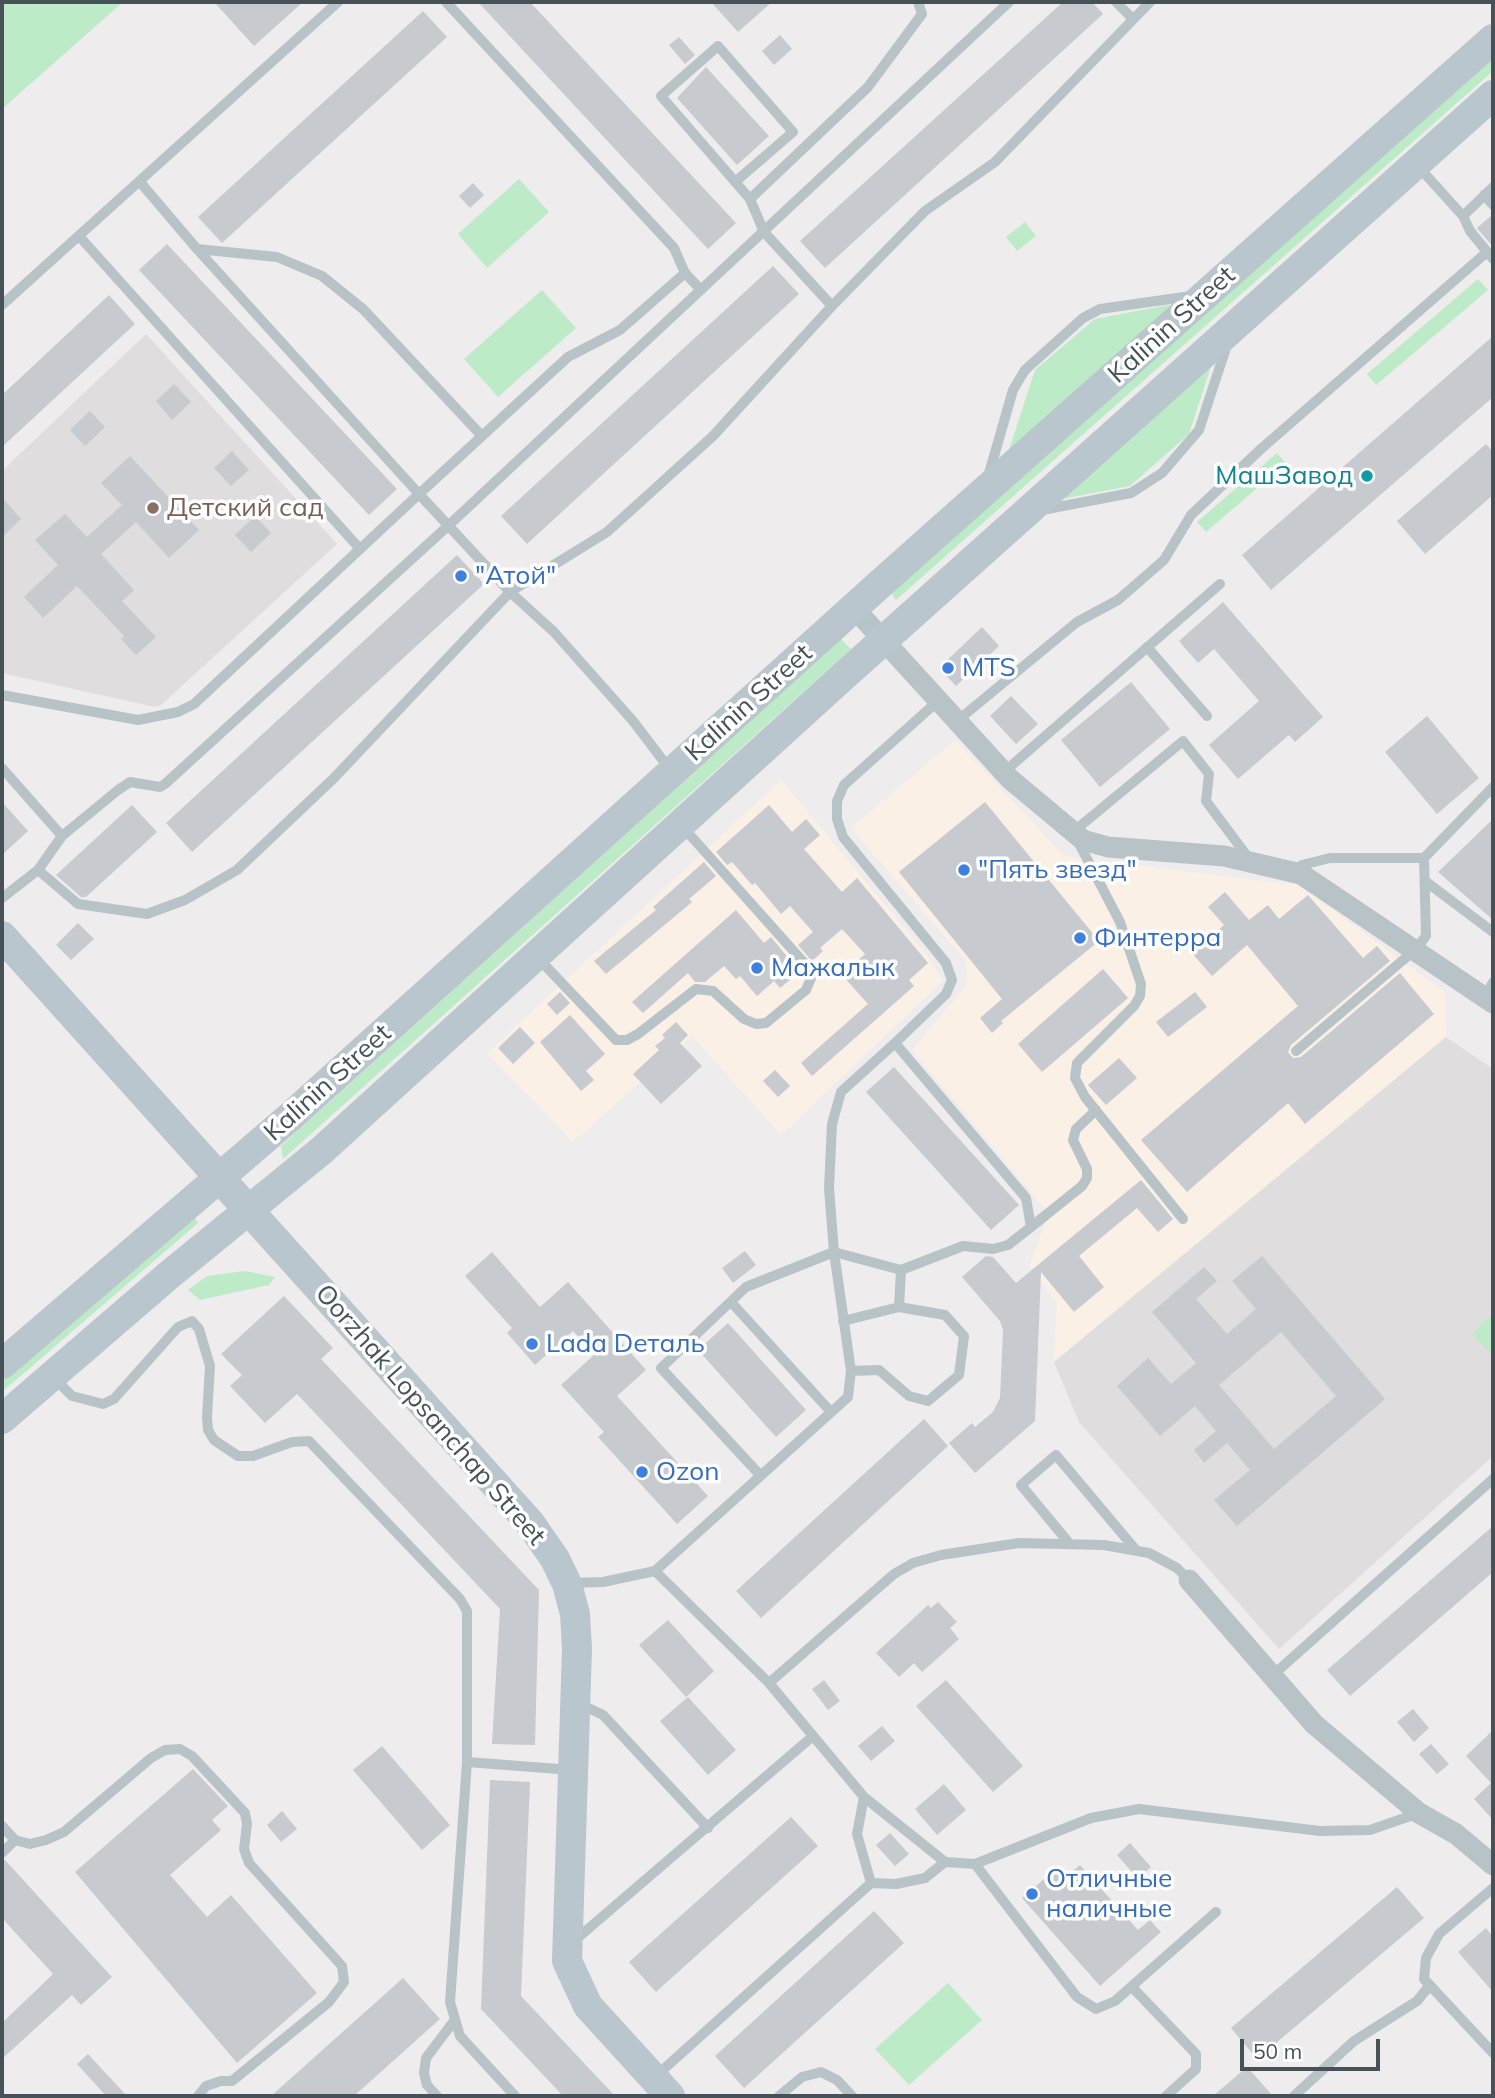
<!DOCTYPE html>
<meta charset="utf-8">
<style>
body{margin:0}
#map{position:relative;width:1495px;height:2098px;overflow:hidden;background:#efeced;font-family:Mulish,sans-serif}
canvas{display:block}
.frame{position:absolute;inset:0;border:4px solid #465258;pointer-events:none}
.scale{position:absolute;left:1240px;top:2039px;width:140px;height:32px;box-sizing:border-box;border:4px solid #465258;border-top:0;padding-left:9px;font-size:21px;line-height:24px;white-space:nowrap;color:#465258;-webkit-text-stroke:5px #fff;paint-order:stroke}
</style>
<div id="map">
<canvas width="1495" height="2098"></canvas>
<div class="frame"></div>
<div class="scale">50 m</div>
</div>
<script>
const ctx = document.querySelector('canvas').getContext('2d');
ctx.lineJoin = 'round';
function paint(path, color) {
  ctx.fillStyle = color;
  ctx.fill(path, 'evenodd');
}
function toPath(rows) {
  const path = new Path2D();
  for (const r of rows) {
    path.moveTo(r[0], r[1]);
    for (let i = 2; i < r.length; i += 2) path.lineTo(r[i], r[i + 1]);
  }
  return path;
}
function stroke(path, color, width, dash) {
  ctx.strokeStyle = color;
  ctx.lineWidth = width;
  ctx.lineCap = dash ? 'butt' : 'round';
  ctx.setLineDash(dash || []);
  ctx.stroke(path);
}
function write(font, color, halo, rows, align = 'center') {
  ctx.font = font + ' Mulish,sans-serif';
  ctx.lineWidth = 7;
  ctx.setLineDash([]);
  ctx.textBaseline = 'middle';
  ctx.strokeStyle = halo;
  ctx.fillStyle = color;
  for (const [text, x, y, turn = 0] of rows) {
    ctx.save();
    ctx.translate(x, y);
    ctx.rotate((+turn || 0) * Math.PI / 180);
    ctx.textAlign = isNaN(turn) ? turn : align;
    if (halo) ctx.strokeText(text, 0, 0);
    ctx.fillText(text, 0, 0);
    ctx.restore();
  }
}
paint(toPath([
 [955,740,1064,856,1298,885,1445,992,1446,1037,1054,1362,1057,1303,1029,1266,1049,1213,912,1050,967,985,966,961,851,828],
 [781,780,928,956,943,981,781,1135,692,1036,573,1142,487,1053]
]), '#faf0e5');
paint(toPath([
 [146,334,337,544,161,705,155,707,2,673,2,471],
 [1446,1037,1493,1069,1493,1456,1279,1649,1079,1422,1054,1362]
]), '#e0ddde');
paint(toPath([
 [2,2,123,2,2,109],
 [1493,56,1493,71,896,600,888,589],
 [519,179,549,212,487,268,458,234],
 [1025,222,1036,236,1017,251,1006,237],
 [1478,279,1488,290,1376,385,1367,374],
 [542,290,576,328,498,397,464,359],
 [1173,304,1009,450,1035,370,1095,319],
 [1215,354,1189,434,1130,486,1051,501],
 [1277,453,1286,463,1206,532,1197,522],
 [841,639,851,649,283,1159,281,1146],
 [190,1210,198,1223,2,1392,2,1373],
 [245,1271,275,1277,269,1285,200,1300,188,1290,207,1276],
 [1493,1313,1493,1356,1472,1334],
 [948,1983,982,2020,909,2085,875,2049]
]), '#bdeac7');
paint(toPath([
 [214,2,303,2,254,46],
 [478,2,530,2,736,223,708,249],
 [711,2,772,2,738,32],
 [1063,2,1092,2,1103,14,825,268,800,241],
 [423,11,447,37,222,243,198,217],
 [780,35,792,49,774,65,762,51],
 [679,37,695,55,685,64,669,45],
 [706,67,769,136,737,165,677,98],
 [473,183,484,195,470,208,459,196],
 [1493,214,1493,247,1477,228],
 [167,244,397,489,369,515,139,270],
 [773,266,799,294,527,544,501,516],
 [109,295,135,324,2,447,2,395],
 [1493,336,1493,397,1271,590,1242,555],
 [174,384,191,402,172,420,156,401],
 [90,411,105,427,85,446,70,430],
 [1486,444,1493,452,1493,495,1425,554,1397,521],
 [232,451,249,470,231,486,214,468],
 [130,456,199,530,169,558,136,522,101,554,134,590,122,601,156,637,136,655,121,639,124,636,77,586,43,618,24,597,58,565,35,540,65,514,87,537,122,505,101,483],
 [2,497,21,519,2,537],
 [255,516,271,533,251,552,235,535],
 [457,555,484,584,192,852,166,823],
 [1223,602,1323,717,1295,742,1289,735,1238,779,1209,745,1259,701,1214,649,1198,663,1179,641],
 [982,627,999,646,956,686,939,668],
 [1131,682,1170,729,1100,787,1061,740],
 [1011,696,1038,724,1016,744,990,716],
 [1427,716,1479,778,1437,814,1385,752],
 [2,802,28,831,2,855],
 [985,802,1099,941,1001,1021,1003,1023,992,1033,980,1018,1002,999,899,872],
 [132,805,157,832,86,897,81,897,56,875],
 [769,805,792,832,806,819,820,835,804,849,842,892,857,878,928,963,909,980,914,986,812,1076,801,1063,868,1004,842,975,865,954,842,929,820,948,823,951,812,961,798,945,813,932,790,906,781,914,755,883,752,885,732,862,727,865,716,852],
 [1493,819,1493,920,1438,872],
 [704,862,716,876,689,899,692,902,606,974,594,961,656,910,653,907],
 [1225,892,1249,920,1268,905,1279,919,1308,895,1363,958,1377,946,1390,961,1291,1045,1288,1052,1293,1058,1301,1057,1400,973,1434,1014,1305,1124,1288,1103,1187,1192,1141,1140,1298,1006,1247,945,1212,976,1192,953,1224,925,1208,907],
 [736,910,764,943,771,937,800,972,780,988,774,981,757,996,740,976,736,979,724,966,705,982,695,982,688,973,643,1013,632,1002],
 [78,923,94,939,71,960,56,945],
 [1103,969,1128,998,1042,1072,1018,1044],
 [560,992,570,1003,557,1015,547,1004],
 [1195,992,1207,1007,1168,1037,1156,1022],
 [570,1015,605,1054,586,1071,594,1080,581,1091,540,1042],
 [676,1022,688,1035,680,1043,702,1066,661,1104,633,1074,659,1050,655,1046,665,1038,662,1035],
 [520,1027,535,1043,513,1064,498,1048],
 [1119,1058,1137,1078,1106,1105,1088,1085],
 [894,1067,1019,1205,991,1230,866,1092],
 [775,1070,790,1086,778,1097,763,1081],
 [1141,1180,1173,1219,1158,1232,1137,1208,1079,1256,1104,1287,1074,1312,1041,1272,1035,1421,975,1473,949,1443,972,1423,975,1427,993,1412,1000,1398,1003,1330,1000,1321,962,1277,986,1256,993,1257,1016,1283],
 [745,1251,756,1265,733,1283,722,1268],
 [492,1252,540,1307,568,1282,646,1370,617,1396,708,1496,677,1524,598,1437,604,1432,561,1385,595,1354,573,1331,535,1365,507,1333,512,1328,465,1276],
 [1262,1256,1385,1399,1237,1526,1214,1500,1250,1470,1227,1443,1204,1463,1194,1450,1216,1431,1195,1406,1160,1436,1117,1386,1148,1358,1171,1384,1196,1363,1152,1312,1204,1267,1217,1281,1196,1299,1227,1334,1256,1309,1232,1281],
 [1281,1332,1336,1396,1274,1449,1219,1385],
 [284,1296,333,1348,321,1359,539,1590,535,1745,492,1744,500,1609,297,1394,265,1423,230,1386,242,1375,221,1354],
 [728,1323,806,1410,776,1437,698,1350],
 [924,1419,948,1446,761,1618,736,1591],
 [1493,1526,1493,1572,1350,1696,1327,1670],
 [938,1602,957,1622,950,1628,959,1639,922,1672,914,1663,899,1677,876,1653,928,1605,931,1608],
 [668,1620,714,1671,686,1697,639,1645],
 [824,1680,840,1701,828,1710,812,1689],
 [946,1680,1023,1766,993,1792,916,1706],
 [688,1697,736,1750,708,1775,660,1721],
 [1413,1709,1429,1728,1414,1742,1397,1722],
 [882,1726,895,1741,871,1761,858,1746],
 [1493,1730,1493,1820,1474,1799,1491,1783,1466,1756],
 [1431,1744,1449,1764,1437,1774,1419,1754],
 [382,1746,450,1825,422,1850,353,1770],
 [193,1769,228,1806,212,1820,221,1830,170,1875,207,1917,231,1895,317,1993,237,2063,75,1872],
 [490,1780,530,1782,521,1996,615,2096,563,2096,481,2009],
 [944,1784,966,1810,937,1835,915,1809],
 [282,1811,297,1829,281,1842,267,1825],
 [791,1817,818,1846,656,1992,629,1962],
 [890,1833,909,1854,895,1866,876,1845],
 [1130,1843,1151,1867,1138,1879,1117,1855],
 [5,1860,112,1977,81,2005,72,1995,2,2059,2,2023,53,1974,2,1918,2,1861],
 [1080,1865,1138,1930,1150,1920,1161,1932,1100,1986,1022,1898,1059,1866,1067,1876],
 [1397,1887,1424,1918,1257,2059,1231,2028],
 [874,1911,904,1943,744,2088,715,2056],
 [1486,1928,1493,1937,1493,1992,1458,1952],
 [403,1978,440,2019,354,2096,271,2096],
 [88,2054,127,2096,106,2096,77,2064],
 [1247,2067,1273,2096,1213,2096]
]), '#c7cacf');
stroke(toPath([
 [446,2,674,248,685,273,701,290],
 [1116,2,1133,19],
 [1416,164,1463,216,1470,231,1493,259],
 [140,182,197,249,277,257,322,276,363,309,481,435],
 [735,182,793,132,718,46,661,96,750,199],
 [1484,195,1493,205],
 [1463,216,1493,187],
 [79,236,360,549,419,494,510,592,554,632,633,721,671,771],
 [197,249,419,494,568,357,620,330,685,273],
 [2,305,338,2],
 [832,306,764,232,750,199,868,87,922,14,918,2],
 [988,477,1013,390,1025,370,1083,318,1100,309,1191,296],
 [1042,510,1131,493,1162,473,1199,430,1227,345],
 [1147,647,1207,716],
 [2,695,138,720,178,712,194,704,360,549],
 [957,721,1077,622,1118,600,1164,560,1191,515,1262,448,1487,252],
 [2,768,62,836],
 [1004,772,1220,584],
 [38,870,78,904,147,914,185,900,237,870,334,778,510,592,607,532,713,436,832,306,925,211,995,162,1150,2],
 [1293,871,1302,865,1330,858,1424,858,1493,787],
 [1425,881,1493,932],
 [2,898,38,870,62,836,118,790,130,782,160,787,165,784,449,525,1009,2],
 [538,958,616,1040,627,1040,638,1034,696,989,713,991,744,1019,756,1024,766,1023,806,990,811,978,806,965,682,826],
 [1485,997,1493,982],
 [1296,1051,1416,949,1426,936,1424,858],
 [1183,1219,1085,1097,1075,1078,1077,1063,1134,1006,1140,996,1141,984,1120,922,1073,832,1183,741,1209,774,1206,801,1250,860],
 [1031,1227,1082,1186,1087,1178,1087,1169,1073,1140,1076,1129,1096,1110],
 [731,1302,831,1412],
 [899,1307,901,1270],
 [843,1321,899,1307,945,1315,964,1336,959,1375,928,1401,909,1396,879,1370,851,1371],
 [54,1378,72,1396,103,1404,114,1399,178,1327,192,1321,199,1329,210,1366,207,1417,208,1430,214,1440,238,1456,253,1456,292,1442,309,1441,460,1599,467,1611,467,1762,450,2002,460,2036,515,2096],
 [760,1475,661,1368,746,1287,834,1252,901,1270,963,1246,993,1249,1008,1245,1031,1227,1026,1198,895,1043,946,994,952,980,946,963,843,837,837,819,837,801,844,785,938,701],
 [1069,1543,1021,1485,1056,1455,1135,1549],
 [655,1571,769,1683,864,1797,945,1862,975,1864,1091,1818,1139,1809,1320,1831,1370,1830,1419,1813],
 [570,1583,603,1582,655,1571,848,1397,851,1371,834,1252,829,1188,832,1124,841,1092,895,1043],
 [1273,1675,1493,1479],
 [769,1683,894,1574,913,1563,941,1555,1019,1543,1104,1545,1149,1553,1177,1568,1189,1580],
 [578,1703,603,1715,708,1828],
 [467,1762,572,1770],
 [864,1797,857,1834,871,1883],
 [2,1826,15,1840,30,1844,46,1840,64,1832,151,1758,165,1750,180,1749,192,1756,245,1813,247,1824,244,1849,249,1863,342,1966,344,1982,329,2002,232,2081,221,2081,206,2086,198,2096],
 [2,1853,15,1840],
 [975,1864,1077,1997,1096,2009,1115,2001,1216,1912],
 [1493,1888,1439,1934,1426,1958,1424,1979,1493,2053],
 [574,1941,813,1736],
 [1132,1987,1196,2054,1196,2069,1166,2096],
 [656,2076,871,1883,896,1884,925,1878,945,1862],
 [437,2096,427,2085,424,2073,426,2058,454,2021],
 [779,2096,802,2077,821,2072,837,2080,852,2096],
 [1294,2096,1354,2041,1417,2001,1430,1985]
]), '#b8c3c8', 10);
stroke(toPath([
 [854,608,1010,779,1083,840,1108,847,1224,856,1301,874,1493,1003],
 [1189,1580,1314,1724,1419,1813,1456,1834,1493,1865]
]), '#b8c3c8', 21);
stroke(toPath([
 [2,936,530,1523,555,1559,567,1584,575,1614,577,1649,567,1961,588,2006,670,2096],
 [2,1364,290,1117,880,584,1493,39],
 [2,1419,169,1275,321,1151,848,672,1493,95]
]), '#b9c6cd', 30);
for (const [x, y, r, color] of [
 [1367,476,7,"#0f9aa8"],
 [153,508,7,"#8d6e63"],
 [461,576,7,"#3f7fe0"],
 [948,668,7,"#3f7fe0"],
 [964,870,7,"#3f7fe0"],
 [1080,938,7,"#3f7fe0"],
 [757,968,7,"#3f7fe0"],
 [532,1344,7,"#3f7fe0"],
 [642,1472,7,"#3f7fe0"],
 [1032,1894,7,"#3f7fe0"]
]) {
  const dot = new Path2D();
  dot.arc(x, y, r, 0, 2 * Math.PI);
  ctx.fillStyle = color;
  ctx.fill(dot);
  stroke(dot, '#fff', 2.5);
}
write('26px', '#465258', '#fff', [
 ["Kalinin Street",1172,325,-42],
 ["Kalinin Street",749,703,-42],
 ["Kalinin Street",328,1083,-42],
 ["Oorzhak Lopsanchap Street",430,1415,49]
]);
write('26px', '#0d838f', '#fff', [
 ["МашЗавод",1353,476]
], 'right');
write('26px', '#785e54', '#fff', [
 ["Детский сад",167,508]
], 'left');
write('26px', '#366cbe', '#fff', [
 ["\"Атой\"",475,576],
 ["MTS",962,668],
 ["\"Пять звезд\"",978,870],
 ["Финтерра",1094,938],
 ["Мажалык",771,968],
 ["Lada Dеталь",546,1344],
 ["Ozon",656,1472],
 ["Отличные",1046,1879],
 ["наличные",1046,1909]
], 'left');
</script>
